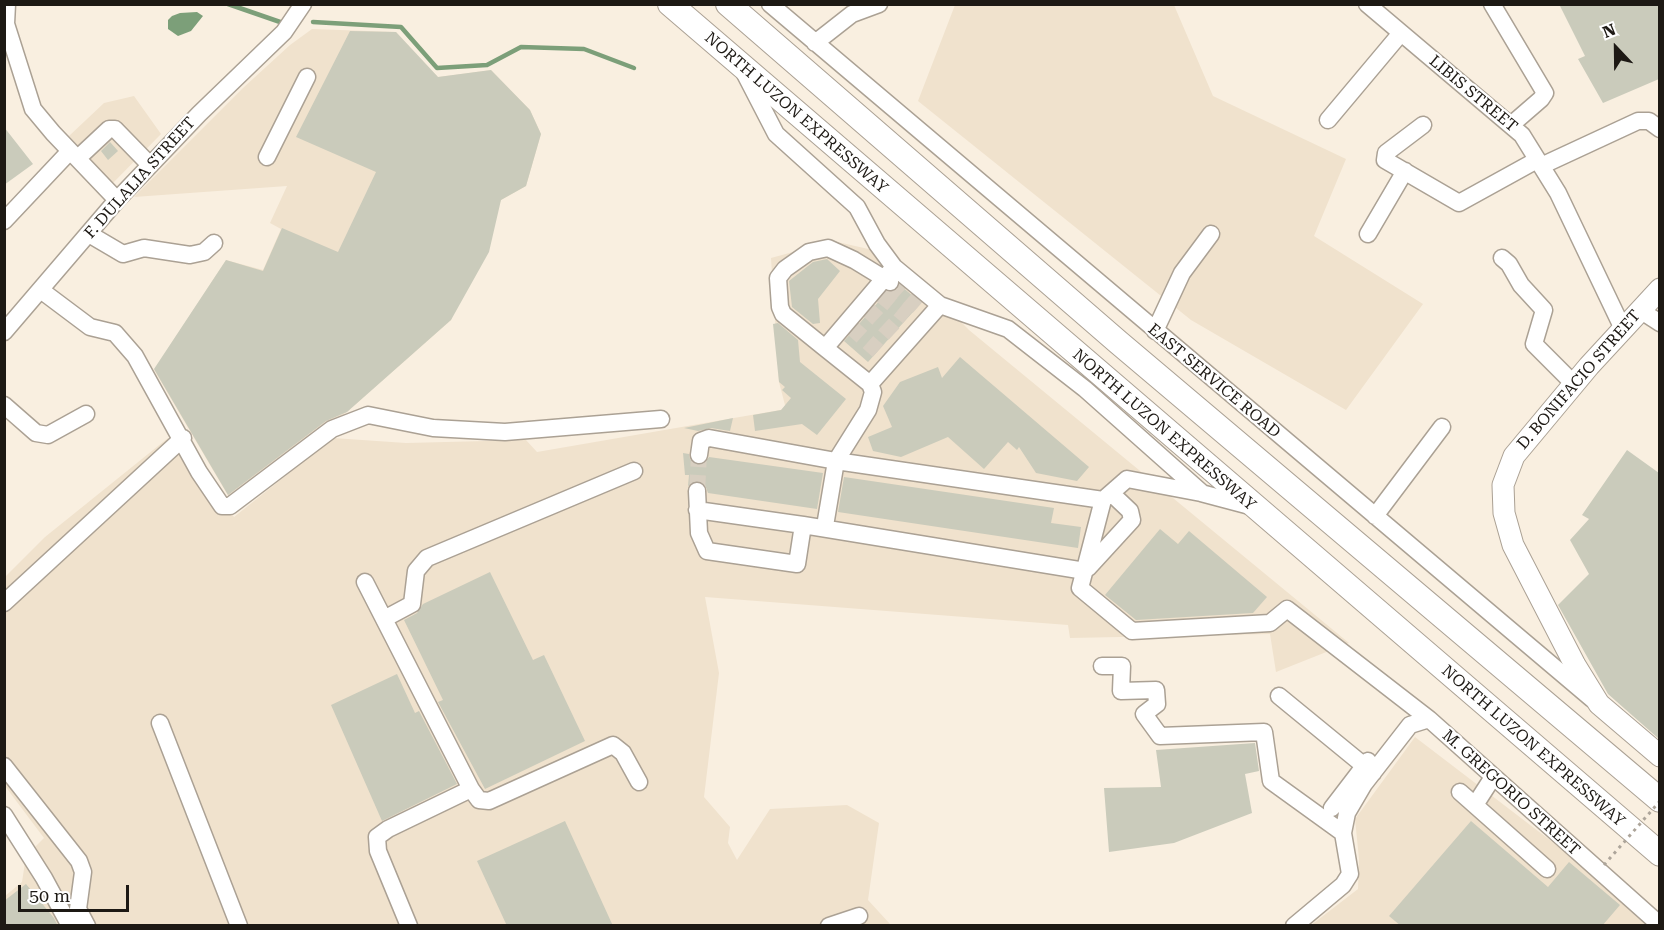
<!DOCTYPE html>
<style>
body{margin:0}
#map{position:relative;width:1664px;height:930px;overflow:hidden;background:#f9efe0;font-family:"Roboto Serif",serif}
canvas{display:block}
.frame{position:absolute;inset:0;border:6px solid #1d1914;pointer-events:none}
.north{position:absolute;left:1586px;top:18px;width:60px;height:60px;-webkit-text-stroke:4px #fff;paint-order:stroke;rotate:338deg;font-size:16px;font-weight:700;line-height:24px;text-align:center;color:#1d1914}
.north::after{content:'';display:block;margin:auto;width:21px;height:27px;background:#1d1914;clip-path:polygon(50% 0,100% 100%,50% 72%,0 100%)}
.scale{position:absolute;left:18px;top:885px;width:111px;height:27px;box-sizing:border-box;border:3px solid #1d1914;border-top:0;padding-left:8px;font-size:18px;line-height:21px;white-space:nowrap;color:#1d1914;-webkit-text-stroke:4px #fff;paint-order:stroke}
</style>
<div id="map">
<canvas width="1664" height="930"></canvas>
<div class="frame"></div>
<div class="north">N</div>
<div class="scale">50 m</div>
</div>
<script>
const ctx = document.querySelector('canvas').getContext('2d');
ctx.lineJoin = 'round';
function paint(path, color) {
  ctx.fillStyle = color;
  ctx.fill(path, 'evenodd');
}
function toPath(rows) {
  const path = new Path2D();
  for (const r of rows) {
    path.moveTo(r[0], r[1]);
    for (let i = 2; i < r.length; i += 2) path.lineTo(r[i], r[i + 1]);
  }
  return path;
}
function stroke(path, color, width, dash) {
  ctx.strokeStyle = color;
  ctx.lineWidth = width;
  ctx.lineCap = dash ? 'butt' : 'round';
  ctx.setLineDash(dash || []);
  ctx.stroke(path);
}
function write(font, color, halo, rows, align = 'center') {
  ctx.font = font + ' "Roboto Serif",serif';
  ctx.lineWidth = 4.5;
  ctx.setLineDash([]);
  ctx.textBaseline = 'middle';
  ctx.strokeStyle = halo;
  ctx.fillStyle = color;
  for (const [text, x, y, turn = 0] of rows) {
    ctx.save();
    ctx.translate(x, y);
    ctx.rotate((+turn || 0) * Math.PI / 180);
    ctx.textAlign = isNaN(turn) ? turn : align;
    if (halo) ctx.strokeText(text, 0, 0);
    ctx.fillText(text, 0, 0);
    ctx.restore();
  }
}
paint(toPath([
 [955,5,1174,5,1213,96,1346,159,1314,236,1423,304,1346,410,1191,320,918,101],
 [312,29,396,32,438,77,491,70,530,110,541,134,526,186,501,200,451,320,340,418,230,499,154,370,226,260,263,270,281,229,270,223,287,186,134,197,243,88,290,45],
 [134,96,161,134,112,184,69,136,104,103],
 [833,241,895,255,969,330,1349,643,1276,672,1270,634,1070,638,1068,625,705,597,719,673,704,797,730,827,728,843,737,860,770,809,847,805,879,823,868,900,890,924,901,925,5,925,5,896,22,882,26,856,44,838,5,786,5,577,45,537,168,438,234,517,333,438,406,443,526,440,537,452,786,409,779,382,771,258],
 [1415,737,1572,857,1646,925,1310,926,1358,889,1359,859,1355,819]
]), '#f0e2cd');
paint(toPath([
 [197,12,203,16,191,31,178,36,168,29,168,20,172,16,180,13]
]), '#7c9f79');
stroke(toPath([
 [228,4,283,23],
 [313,22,401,27,437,68,487,65,521,47,584,49,634,68]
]), '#7c9f79', 4.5);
paint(toPath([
 [1559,4,1659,4,1659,79,1603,103,1578,59,1585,56],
 [350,31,396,32,438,77,491,70,530,110,541,134,526,186,501,200,489,252,451,320,347,412,326,421,228,495,154,369,226,260,263,271,282,228,338,252,376,172,296,137],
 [4,127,33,164,4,185],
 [110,142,118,151,108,160,101,151],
 [827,259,840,271,818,299,820,323,813,324,792,307,789,281,813,262],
 [900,285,921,303,868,362,844,341,887,292,894,291],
 [778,323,798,340,800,362,846,399,817,435,802,424,755,431,753,415,781,410,791,398,782,390,785,387,779,382,773,324],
 [960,357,1089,467,1077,481,1036,473,1019,447,1017,450,1008,442,984,469,948,437,901,457,873,451,868,437,892,427,883,406,900,382,938,367,942,378],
 [733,418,730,431,711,428,698,431,684,428],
 [1627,450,1659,473,1659,739,1608,694,1558,605,1589,574,1570,540,1589,519,1582,515],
 [683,453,689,454,690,459,697,465,703,464,709,457,823,473,817,509,708,493,705,485,697,481,688,486,689,475,685,475],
 [844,477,1054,508,1051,523,1081,527,1078,548,838,512],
 [1160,529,1178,544,1189,531,1267,597,1253,613,1136,620,1105,595],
 [490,572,533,660,544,655,585,741,485,789,438,702,443,700,404,620,417,613,423,604],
 [397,674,415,713,419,711,457,784,382,821,331,705],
 [1255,743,1259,771,1245,774,1252,813,1174,843,1109,852,1104,788,1161,787,1156,750],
 [565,821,613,926,507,926,477,861],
 [1471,821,1548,887,1569,862,1620,905,1602,926,1401,926,1389,916],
 [26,884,54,918,58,926,4,926,4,901]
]), '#cacbbb');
stroke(toPath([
 [890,282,918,307],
 [880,294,908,317],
 [866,308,894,334],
 [850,326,878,351],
 [697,491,699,455]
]), '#d8cfc1', 16, [16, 8]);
const minor = toPath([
 [7,4,6,24,33,109,53,133,117,200],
 [770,4,1592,699],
 [1367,4,1522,135,1558,193,1623,329],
 [1492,4,1545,93,1541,99,1511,125],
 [815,43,852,14,879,4],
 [745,74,776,134,857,207,877,244,894,267,940,305,1008,329,1085,389,1201,492],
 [1328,120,1401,33],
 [1423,125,1386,153,1385,160,1459,203,1537,160],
 [267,157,307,77],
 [78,158,109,129,115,129,150,165],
 [1541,166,1638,121,1649,121,1660,129],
 [4,221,70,151],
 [89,234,123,254,144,248,190,255,204,252,214,243],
 [1368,234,1405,171],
 [1502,258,1509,264,1521,285,1544,310,1534,344,1574,384],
 [42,291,90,327,115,333,135,356,199,472,222,506,230,506,332,429,368,415,433,428,505,432,661,419],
 [1640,310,1660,323],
 [1155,331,1182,273,1211,234],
 [4,332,117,200,199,114,284,32,303,4],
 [825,348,783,314,780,307,778,278,785,269,809,252,828,248,854,260,890,282],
 [870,384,940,305],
 [4,405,36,433,48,435,86,414],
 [699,455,701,441,709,438,836,461,1103,500],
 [697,491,699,533,707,551,797,564,803,525,1085,571],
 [1250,506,1201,493,1127,479,1103,500,1080,588,1132,631,1270,623,1287,609,1429,719],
 [697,510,803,525],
 [1375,516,1442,427],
 [825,526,836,461,868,410,873,392,870,384,825,348,894,267],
 [1088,568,1132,520,1130,511,1111,493],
 [365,582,471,789,479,800,489,801,613,745,623,753,639,782],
 [4,603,183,438],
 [384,619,412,604,416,571,427,558,634,471],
 [1102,666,1122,666,1121,691,1156,690,1157,704,1144,714,1160,736,1264,732,1271,781,1343,833],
 [1279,696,1373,773],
 [160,723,239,926],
 [4,766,79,861,83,872,78,909,87,926],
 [1460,792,1547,869],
 [1475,805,1493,777],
 [1332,808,1368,761],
 [4,815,44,878,70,926],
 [409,926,378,851,377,837,388,829,471,789],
 [829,926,859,916],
 [1294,926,1343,885,1350,874,1343,833,1347,813,1364,784,1410,725,1429,719,1660,925]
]);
const major = toPath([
 [1660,289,1589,366,1514,456,1503,485,1504,513,1513,545,1575,665,1599,704,1660,756]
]);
const highway = toPath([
 [670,4,1660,854],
 [728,4,1118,342,1660,800]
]);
stroke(minor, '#aba194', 19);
stroke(major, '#aba194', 23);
stroke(highway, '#aba194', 26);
stroke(minor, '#fff', 16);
stroke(major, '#fff', 21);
stroke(highway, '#fff', 24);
stroke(toPath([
 [1604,865,1660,801]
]), '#ada59a', 3, [3, 4.5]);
write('16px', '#1d1914', '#fff', [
 ["LIBIS STREET",1473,94,40],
 ["NORTH LUZON EXPRESSWAY",796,113,41],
 ["F. DULALIA STREET",140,178,-48],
 ["D. BONIFACIO STREET",1579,380,-49],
 ["EAST SERVICE ROAD",1214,381,40],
 ["NORTH LUZON EXPRESSWAY",1164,430,41],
 ["NORTH LUZON EXPRESSWAY",1533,746,41],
 ["M. GREGORIO STREET",1511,793,42]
]);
</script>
